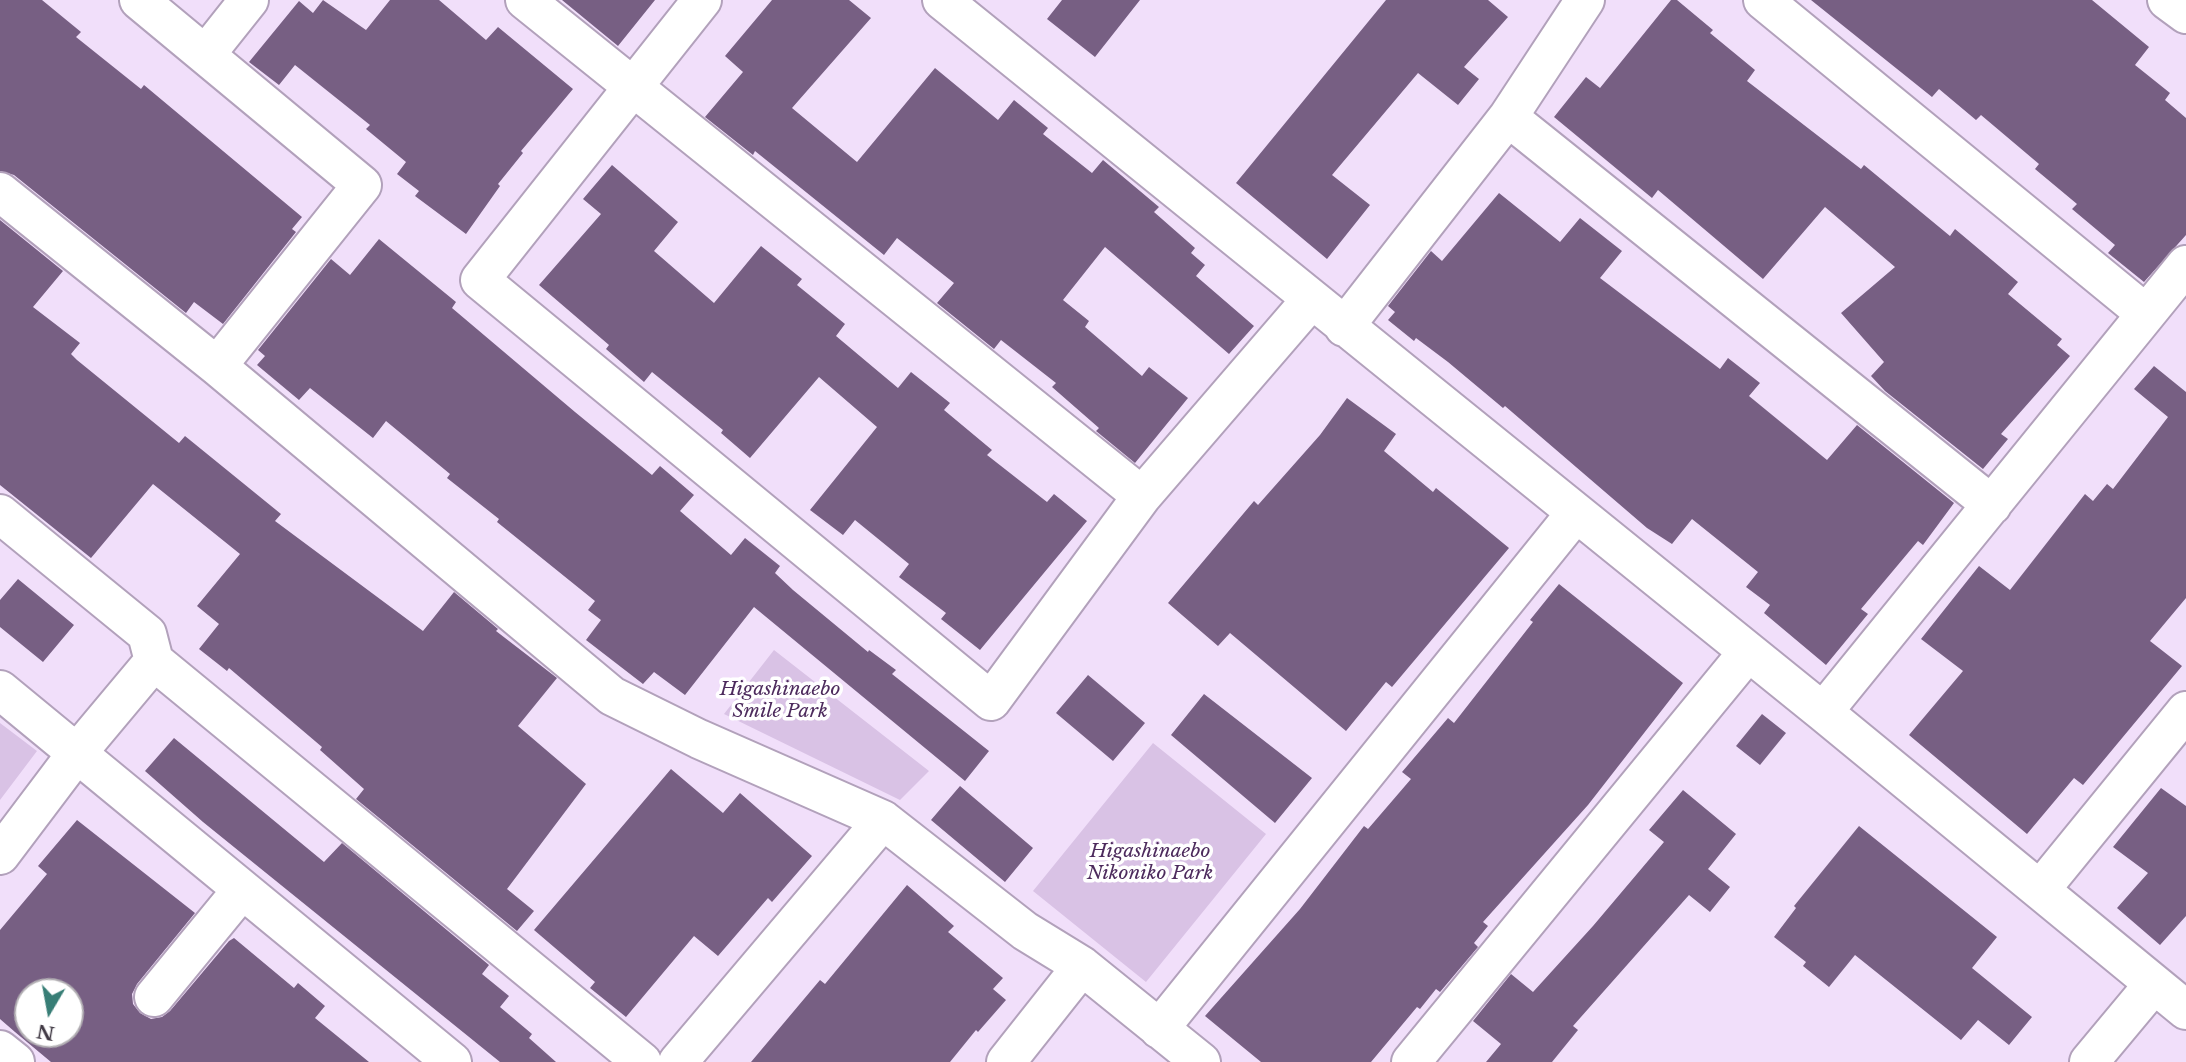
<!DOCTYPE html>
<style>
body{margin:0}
#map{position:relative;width:2186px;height:1062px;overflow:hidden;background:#f1dffa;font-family:"Libre Baskerville",serif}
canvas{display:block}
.north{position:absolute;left:14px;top:978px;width:70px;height:70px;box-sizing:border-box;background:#fff;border:2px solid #b3b0b4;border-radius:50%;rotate:190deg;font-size:19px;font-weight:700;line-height:28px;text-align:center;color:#403944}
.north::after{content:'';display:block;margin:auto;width:24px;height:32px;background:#387e76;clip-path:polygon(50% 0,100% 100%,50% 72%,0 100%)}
</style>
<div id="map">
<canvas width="2186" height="1062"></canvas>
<div class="north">N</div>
</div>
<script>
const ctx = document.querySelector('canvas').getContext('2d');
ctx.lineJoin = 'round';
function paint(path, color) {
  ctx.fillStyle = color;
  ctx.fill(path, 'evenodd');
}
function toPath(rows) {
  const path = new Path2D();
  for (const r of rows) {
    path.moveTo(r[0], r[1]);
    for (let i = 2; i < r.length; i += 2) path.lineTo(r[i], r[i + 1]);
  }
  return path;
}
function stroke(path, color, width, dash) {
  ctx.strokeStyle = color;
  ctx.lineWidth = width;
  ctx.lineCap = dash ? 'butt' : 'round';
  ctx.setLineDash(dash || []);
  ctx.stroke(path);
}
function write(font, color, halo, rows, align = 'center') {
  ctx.font = font + ' "Libre Baskerville",serif';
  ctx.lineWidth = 7;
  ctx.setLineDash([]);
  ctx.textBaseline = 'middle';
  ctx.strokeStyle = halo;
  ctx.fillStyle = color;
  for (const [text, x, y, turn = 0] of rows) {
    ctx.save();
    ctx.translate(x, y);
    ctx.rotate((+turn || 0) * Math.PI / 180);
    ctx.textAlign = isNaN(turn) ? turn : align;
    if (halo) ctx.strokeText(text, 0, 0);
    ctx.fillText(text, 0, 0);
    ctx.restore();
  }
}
paint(toPath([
 [774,650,929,771,900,800,724,714],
 [0,723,37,751,0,800],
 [1153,743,1266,834,1146,982,1033,891]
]), '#d9c2e5');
paint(toPath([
 [0,0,42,0,81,32,76,37,141,89,144,85,302,217,292,229,296,232,223,324,194,302,186,313,14,175,0,171],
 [323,0,366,30,390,0,439,0,486,40,498,27,573,89,521,151,523,153,498,184,500,186,466,234,415,196,419,191,397,174,406,162,366,129,370,125,295,65,279,85,249,62,299,1,313,13],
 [562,0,655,0,618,46],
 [772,0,849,0,871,18,792,108,857,162,935,68,998,120,1014,100,1048,128,1043,134,1092,173,1103,160,1159,207,1154,212,1195,248,1191,253,1205,265,1196,276,1254,326,1229,354,1105,247,1063,300,1089,321,1085,327,1142,376,1149,367,1188,398,1135,463,1096,431,1099,428,1052,387,1056,383,1001,340,994,349,937,303,954,283,897,238,884,255,755,151,753,155,705,117,743,72,725,56],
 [1062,0,1140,0,1095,57,1047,19],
 [1386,0,1488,0,1508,17,1464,67,1479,79,1458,105,1418,73,1332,175,1370,205,1327,259,1236,183],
 [1671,0,1677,0,1713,30,1710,33,1755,70,1747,81,1861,169,1864,165,1950,236,1955,229,2018,282,2008,294,2062,339,2057,345,2070,356,2001,434,2008,439,1983,469,1885,391,1871,376,1884,362,1841,313,1895,267,1825,207,1763,279,1658,190,1652,198,1554,117,1586,77,1600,88],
 [1811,0,2092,0,2149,47,2135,65,2170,93,2165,100,2186,118,2186,235,2144,282,2108,253,2115,245,2072,209,2077,204,2035,169,2039,164,1981,115,1976,120,1939,89,1932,97],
 [612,165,678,222,654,251,714,303,761,246,802,279,797,285,845,324,836,336,898,388,911,372,950,403,944,410,992,450,987,455,1047,502,1054,494,1087,521,980,650,941,619,946,613,899,577,909,564,855,520,843,535,810,510,877,427,819,377,750,458,721,433,723,430,652,372,644,382,606,349,609,345,539,285,601,214,583,199],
 [1499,193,1560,242,1580,218,1622,251,1600,278,1720,369,1728,358,1760,383,1749,396,1827,460,1857,425,1954,503,1923,545,1918,541,1861,609,1868,614,1826,665,1764,613,1770,605,1746,587,1758,572,1692,519,1672,544,1647,528,1505,406,1503,408,1448,362,1416,338,1414,341,1388,320,1395,312,1388,306,1431,251,1442,261],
 [0,220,63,271,33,307,80,343,71,354,77,360,179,443,185,436,281,514,275,521,423,631,454,592,498,629,496,631,557,678,518,726,586,784,507,889,534,911,517,931,356,799,364,789,320,750,322,747,229,668,227,671,199,649,219,624,197,606,240,554,153,484,91,558,0,485],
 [379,239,456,302,452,308,575,412,652,475,660,466,694,495,680,511,731,555,745,538,780,566,775,573,793,590,868,652,869,650,896,670,892,674,989,751,965,781,754,607,685,695,654,672,643,684,586,640,601,620,588,610,595,601,497,522,499,519,447,478,450,474,386,421,373,438,310,388,299,400,257,365,265,356,258,350,331,259,350,275],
 [2154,366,2186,392,2186,598,2150,641,2182,666,2083,785,2074,778,2027,834,1909,735,1963,671,1921,639,1979,566,2010,590,2085,494,2093,501,2107,484,2113,489,2168,417,2134,389],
 [1347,398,1396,434,1384,451,1433,492,1436,488,1509,548,1392,687,1386,682,1346,731,1230,633,1218,646,1168,603,1254,501,1258,505,1320,435],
 [18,579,74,625,43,662,0,627,0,600],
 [1559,584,1683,683,1588,805,1483,922,1488,926,1474,943,1478,947,1440,992,1436,989,1420,1009,1417,1007,1371,1062,1261,1062,1205,1016,1300,909,1364,826,1368,829,1411,779,1402,772,1448,718,1454,723,1533,622,1530,620],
 [1088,675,1145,723,1113,761,1056,713],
 [1204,694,1312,778,1275,823,1171,735],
 [1762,714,1786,733,1760,765,1736,746],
 [174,738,324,862,342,843,489,965,482,974,509,996,500,1007,532,1034,529,1038,556,1062,500,1062,203,822,145,771],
 [671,769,723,813,740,793,812,856,772,902,768,898,718,956,694,936,626,1017,590,988,595,982,534,930],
 [960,786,1033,848,1005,882,931,820],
 [2161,788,2186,806,2186,916,2160,945,2117,908,2148,873,2113,847],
 [1683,790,1736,834,1708,869,1730,887,1710,912,1689,895,1573,1026,1578,1030,1552,1062,1486,1062,1501,1044,1473,1021,1511,974,1533,992,1593,926,1664,842,1649,830],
 [77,820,195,913,137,984,132,994,133,1004,140,1013,151,1019,162,1017,170,1011,229,941,234,938,294,988,298,983,325,1006,315,1018,369,1062,51,1062,15,1032,0,1019,0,930,47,874,38,866],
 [28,992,70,992,70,1034,28,1034],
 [1859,826,1997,937,1972,968,2032,1017,2009,1045,1978,1020,1961,1040,1855,955,1829,987,1803,966,1806,962,1774,937,1796,908,1794,906],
 [907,885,954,926,948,932,1003,978,993,989,1006,1000,978,1032,976,1030,950,1062,751,1062,820,980,825,984]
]), '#775f83');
const minor = toPath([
 [139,0,362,185,217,366],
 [525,0,1142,496],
 [702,0,480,280,991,701,1142,496,1311,300],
 [942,0,1823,712,2186,1010],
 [1763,0,2145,313],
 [2167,0,2186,14],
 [206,54,249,0],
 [1508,117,1992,505],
 [0,192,217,366,612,696,699,739,883,820,678,1062],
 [1344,327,1508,117,1585,0],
 [0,514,147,634,154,661,642,1062],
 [0,690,452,1062],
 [1823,712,2186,265],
 [883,820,1025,931,1082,966,1201,1062],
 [0,855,77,753,154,661],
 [2040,890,2186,711],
 [154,997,241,891],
 [1159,1029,1575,514],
 [0,1050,15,1062],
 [1006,1062,1082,966],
 [1411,1062,1748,652],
 [2089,1062,2154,984]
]);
stroke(minor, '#b2a1bb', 42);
stroke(minor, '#fff', 38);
write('italic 19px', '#4d2b5d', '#fff', [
 ["Higashinaebo",780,690],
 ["Smile Park",780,712],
 ["Higashinaebo",1150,852],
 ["Nikoniko Park",1150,874]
]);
</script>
